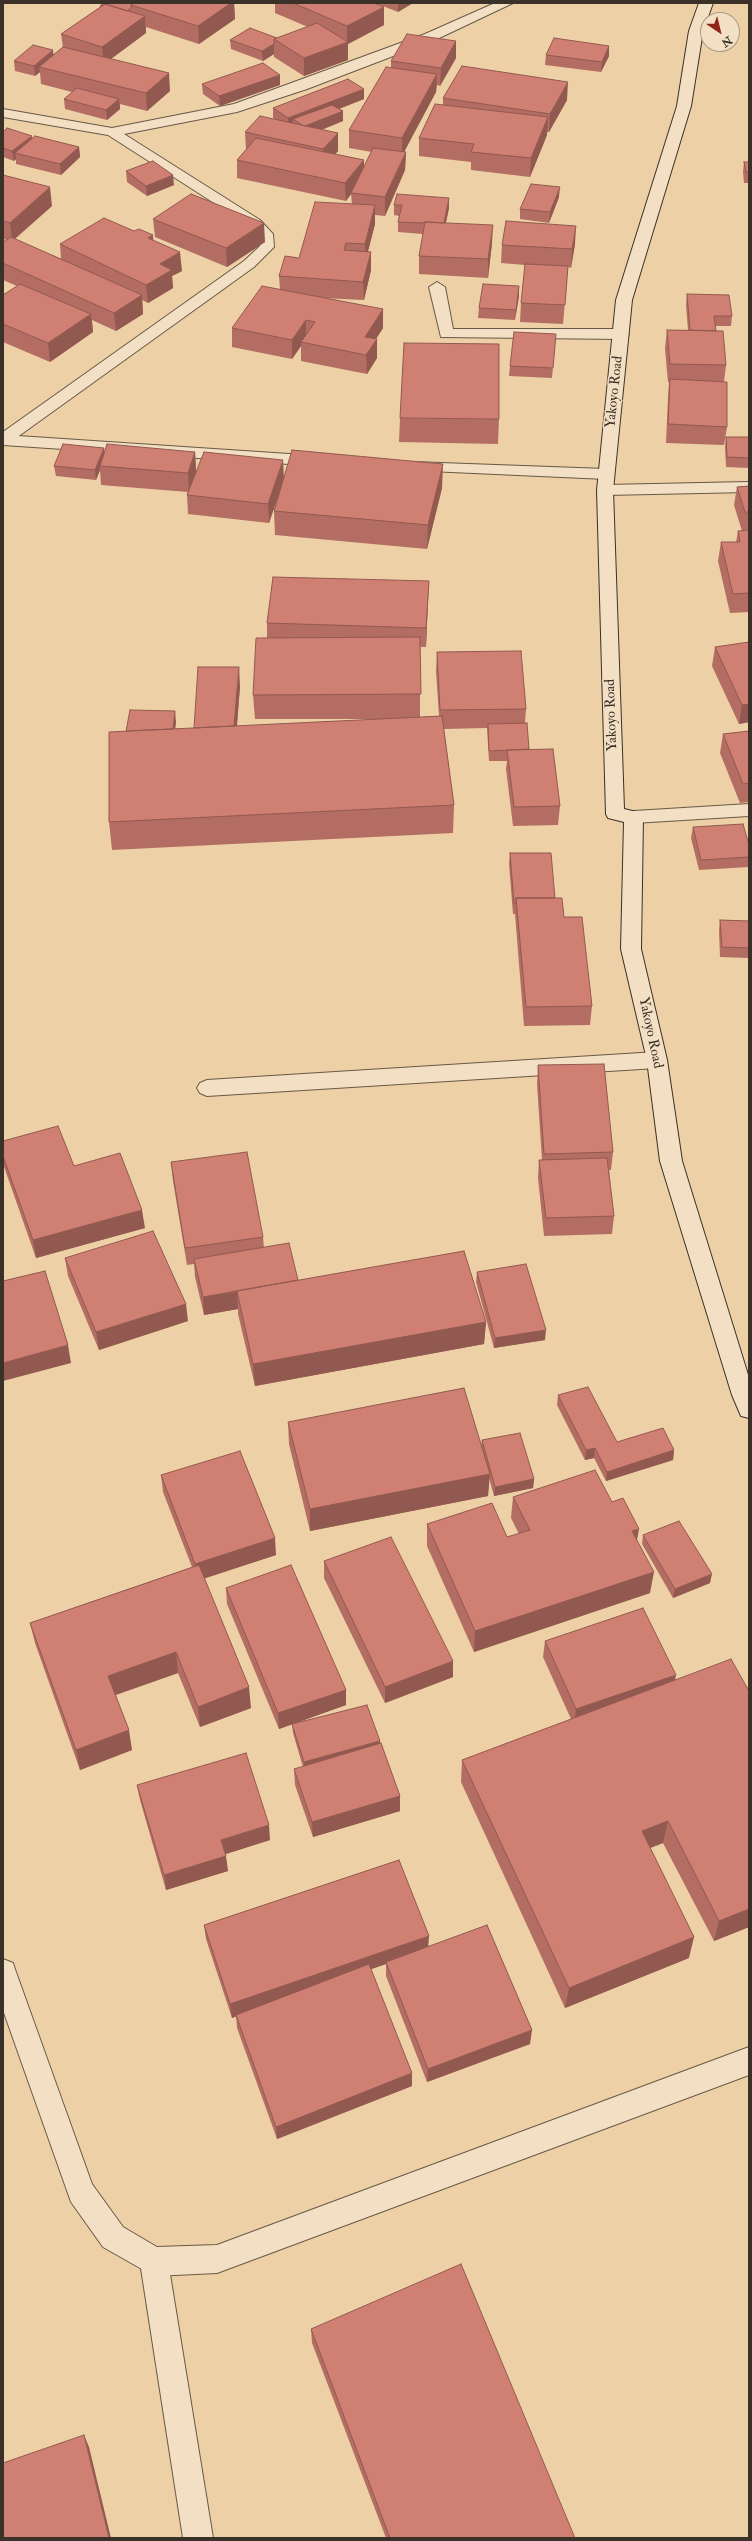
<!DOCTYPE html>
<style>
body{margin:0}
#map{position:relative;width:752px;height:2541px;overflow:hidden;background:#edd0a5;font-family:"IM FELL Double Pica",serif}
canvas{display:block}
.frame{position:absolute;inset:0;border:4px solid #3a3128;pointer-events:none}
.north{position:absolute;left:700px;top:12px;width:40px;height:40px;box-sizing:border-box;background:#f3e0c4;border:1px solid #a99a86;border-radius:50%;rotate:145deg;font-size:11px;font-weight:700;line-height:16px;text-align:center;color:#3a3128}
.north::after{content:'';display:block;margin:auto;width:14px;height:18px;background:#8f2418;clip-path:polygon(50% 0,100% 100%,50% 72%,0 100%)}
</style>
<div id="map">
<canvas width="752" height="2541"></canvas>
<div class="frame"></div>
<div class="north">N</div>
</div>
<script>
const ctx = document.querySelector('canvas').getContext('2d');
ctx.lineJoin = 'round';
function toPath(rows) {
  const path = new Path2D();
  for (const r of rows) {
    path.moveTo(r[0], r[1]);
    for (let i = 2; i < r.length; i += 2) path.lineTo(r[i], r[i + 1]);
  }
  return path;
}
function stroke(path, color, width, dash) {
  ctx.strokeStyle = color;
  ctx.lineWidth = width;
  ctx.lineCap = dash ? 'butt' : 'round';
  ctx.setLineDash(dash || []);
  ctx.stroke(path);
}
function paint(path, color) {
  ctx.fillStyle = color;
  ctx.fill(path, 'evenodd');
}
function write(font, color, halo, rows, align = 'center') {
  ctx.font = font + ' "IM FELL Double Pica",serif';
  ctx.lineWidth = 3;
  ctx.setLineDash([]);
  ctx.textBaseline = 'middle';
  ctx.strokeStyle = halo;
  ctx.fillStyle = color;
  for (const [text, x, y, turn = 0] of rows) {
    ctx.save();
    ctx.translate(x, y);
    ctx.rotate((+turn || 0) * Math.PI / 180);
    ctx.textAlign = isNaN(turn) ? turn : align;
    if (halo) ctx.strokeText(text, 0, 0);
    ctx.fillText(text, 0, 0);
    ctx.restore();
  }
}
const service = toPath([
 [437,282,445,287,453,329,621,329,629,334,621,339,441,337,429,287,437,282],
 [3,435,319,456,327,461,319,466,3,445,3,435],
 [413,462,606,469,614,474,606,479,407,470,405,467,407,464,413,462],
 [749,804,749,816,634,823,627,821,625,817,627,813,634,811,749,804],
 [657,1052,664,1055,667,1060,664,1065,657,1068,207,1096,200,1093,197,1088,200,1083,207,1080,657,1052],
 [154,2248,164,2252,168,2262,213,2538,183,2538,140,2262,144,2252,154,2248]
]);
const minor = toPath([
 [495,3,513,3,435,40,307,89,237,112,124,134,260,220,273,234,274,247,254,267,9,443,3,445,3,432,244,261,260,246,259,235,250,226,108,135,3,117,3,109,112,128,234,104,425,34,495,3],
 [749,482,749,492,605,495,597,490,605,485,749,482],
 [3,1959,13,1963,16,1972,92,2184,123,2227,157,2247,217,2245,749,2047,749,2075,217,2273,154,2276,103,2247,71,2202,3,2010,3,1959]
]);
const secondary = toPath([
 [699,3,713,3,703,31,691,106,632,300,613,490,624,809,641,813,643,817,641,949,667,1060,682,1161,749,1378,749,1418,741,1416,732,1395,660,1161,647,1060,621,949,624,822,608,818,606,814,597,490,616,300,677,106,689,31,699,3]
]);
stroke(service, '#675947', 2);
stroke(minor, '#675947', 2);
stroke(secondary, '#3a3128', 2);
paint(service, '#f3e0c4');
paint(minor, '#f3e0c4');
paint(secondary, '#f3e0c4');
paint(toPath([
 [104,3,234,3,235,19,199,44,146,27,146,33,111,59,170,91,147,111,120,104,120,109,107,120,65,109,64,99,72,92,41,84,40,72,35,76,15,71,14,61,53,55,63,47,61,34,100,7,100,6],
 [275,3,413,3,398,12,375,3,384,7,384,25,348,44,348,60,304,76,274,57,274,54,263,61,231,49,230,40,277,38,308,27,275,13],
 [456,41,456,58,440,86,437,85,436,92,404,151,406,152,405,170,385,216,375,215,375,224,368,251,371,252,371,270,364,300,322,298,383,328,376,339,377,339,377,358,367,374,301,361,301,346,292,359,232,347,232,328,280,289,279,276,299,258,352,204,351,194,346,201,237,178,237,160,246,150,245,132,276,120,273,118,273,108,364,89,364,99,339,109,343,111,343,121,322,130,338,151,335,154,364,160,364,168,372,152,349,148,349,130,391,68,391,61],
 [609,46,609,56,601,72,545,65,546,55],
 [280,75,280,85,220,106,203,94,202,84],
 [443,98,567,100,549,132,547,132,547,135,530,177,471,170,471,162,419,156,419,138,443,105],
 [3,132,79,147,80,157,61,175,16,164,16,159,14,161,3,157],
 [744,162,749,162,749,183,744,183,743,172],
 [126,171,174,185,147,196,127,182],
 [3,175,52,206,15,239,61,259,60,244,134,231,153,235,153,240,182,271,172,276,173,288,148,303,142,300,143,314,116,331,92,320,93,332,50,362,3,342,3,295,17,286,3,280,3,242,7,240,3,239],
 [559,197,549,223,520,219,520,209],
 [449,198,449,208,446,223,492,243,488,278,419,274,419,256,423,234,398,232,398,222,399,216,394,215,394,205],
 [153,219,265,242,227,267,155,237],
 [575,244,571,268,568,267,563,324,520,322,521,303,525,265,501,263,502,245],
 [519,286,519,296,515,320,478,318,479,308],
 [687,294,732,316,731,326,716,326,716,331,726,365,724,382,727,427,724,445,666,443,668,398,669,382,668,382,665,349,667,330,688,330,686,305],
 [555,345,552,378,509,376,510,366],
 [400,418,499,419,498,444,399,442],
 [726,437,749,437,749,468,726,467,725,447],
 [195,452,196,470,442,488,427,549,275,535,274,511,278,495,269,523,188,514,187,495,188,492,101,485,100,470,96,480,56,476,54,466,104,453],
 [749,486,749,612,730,613,718,561,721,542,736,542,738,531,742,531,734,505,737,487],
 [429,581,428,600,426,647,420,647,420,717,439,716,436,671,437,652,526,709,525,723,529,749,560,806,558,825,513,826,506,769,507,761,489,761,487,728,444,729,454,805,453,833,112,850,109,822,176,722,175,729,194,728,240,686,237,726,382,719,255,719,253,695,267,638,267,623],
 [749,642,749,722,739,724,712,666,715,647],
 [749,731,749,802,740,803,720,753,723,734],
 [693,827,749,845,749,867,699,870,691,838],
 [510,853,555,898,564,917,592,1006,590,1025,524,1026,515,914,513,914,509,864],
 [720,920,749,921,749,958,720,957,719,930],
 [538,1065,613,1152,611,1170,609,1170,614,1216,612,1234,544,1236,538,1178,539,1160,542,1160,537,1084],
 [3,1141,145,1228,36,1258,3,1164],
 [171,1162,263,1237,264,1248,298,1280,486,1322,484,1344,255,1386,238,1314,238,1309,204,1315,195,1277,194,1264,187,1265,173,1181],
 [65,1258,188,1321,99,1350,68,1276],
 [477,1272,545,1340,494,1348,476,1282],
 [558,1395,617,1442,674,1450,673,1460,606,1481,594,1458,585,1460,557,1405],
 [288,1422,481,1446,482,1440,534,1479,533,1488,494,1496,489,1478,488,1496,310,1531,289,1444],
 [161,1475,276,1555,204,1578,251,1708,200,1727,178,1673,116,1695,132,1750,80,1770,35,1643,30,1623,192,1567,163,1492],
 [513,1497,612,1502,637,1541,650,1593,474,1652,427,1546,427,1524,507,1537,519,1534,511,1518],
 [643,1535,710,1583,673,1598,642,1544],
 [324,1561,453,1677,385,1703,324,1578],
 [226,1588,346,1690,346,1705,279,1729,227,1604],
 [545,1641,675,1680,749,1691,749,1927,714,1941,663,1843,650,1848,689,1958,565,2008,461,1782,462,1760,571,1719,543,1657],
 [292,1724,380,1741,380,1743,400,1796,400,1811,313,1837,295,1785,294,1769,303,1767,293,1733],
 [137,1785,270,1840,225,1854,228,1871,166,1890,140,1800],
 [204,1925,429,1947,530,2044,427,2082,386,1976,386,1964,371,1969,412,2086,277,2139,237,2028,236,2016,232,2018,206,1939],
 [311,2329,575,2538,386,2538,312,2343]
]), '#b36d63');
paint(toPath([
 [231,3,234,3,235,19,199,44,198,26],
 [398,3,413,3,398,12],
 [384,7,384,25,348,44,348,60,304,76,304,58,347,42,347,26],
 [145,16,146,33,104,64,102,47],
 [456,41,456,58,440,86,441,68],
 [274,44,274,54,263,61,262,51],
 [609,46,609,56,601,72,602,62],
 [53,50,54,60,39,67,40,72,35,76,34,66],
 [169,73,170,91,147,111,146,93],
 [437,74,436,92,402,156,402,138],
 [280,75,280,85,220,106,219,96],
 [568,82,567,100,549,132,550,114],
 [364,89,364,99,300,124,293,119,293,126,289,128,288,118],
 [119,99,120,109,107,120,106,110],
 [343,111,343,121,304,136,303,126],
 [548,117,547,135,530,177,531,158],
 [338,133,338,151,324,167,323,149],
 [32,136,33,146,15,153,16,159,14,161,12,151],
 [79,147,80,157,61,175,60,164],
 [406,152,405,170,385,216,385,197],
 [364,160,364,179,351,193,351,194,346,201,345,183],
 [173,175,174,185,147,196,146,186],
 [50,187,52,206,12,241,10,223],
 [560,187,559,197,549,223,550,212],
 [449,198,449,208,443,235,443,225],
 [375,205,375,224,365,263,365,244],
 [264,223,265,242,227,267,226,248],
 [493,225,492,243,488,278,488,259],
 [576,226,575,244,571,268,572,249],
 [153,235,154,253,148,238],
 [180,252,182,271,172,276,173,288,148,303,146,285,160,264],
 [371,252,371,270,364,300,363,282],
 [519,286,519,296,515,320,516,310],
 [142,295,143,314,116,331,114,313],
 [383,309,383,328,365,356,365,337],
 [91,314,93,332,50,362,48,343],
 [306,320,306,338,301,342,301,346,292,359,292,340],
 [377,339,377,358,367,374,366,355],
 [104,448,105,458,100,466,100,470,96,480,95,470],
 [195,452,196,470,189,492,188,473],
 [283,460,284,479,269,523,268,504],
 [443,464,442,488,427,549,428,525],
 [429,581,428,600,426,647,426,628],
 [239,667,240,686,235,748,234,729],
 [749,704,749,722,739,724,742,705],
 [175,711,176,722,172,753,171,742],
 [142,1210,145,1228,36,1258,33,1240],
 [237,1292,238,1309,204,1315,203,1297],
 [186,1304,188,1321,99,1350,96,1332],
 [486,1322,484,1344,255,1386,253,1364],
 [546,1330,545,1340,494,1348,495,1338],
 [68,1345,71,1363,3,1381,3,1363],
 [595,1448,594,1458,585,1460,586,1450],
 [674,1450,673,1460,606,1481,607,1472],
 [490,1474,488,1496,310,1531,310,1509],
 [534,1479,533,1488,494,1496,495,1487],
 [639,1529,635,1551,632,1531],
 [275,1538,276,1555,197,1581,195,1564],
 [654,1572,650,1593,474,1652,475,1631],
 [712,1574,710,1583,673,1598,675,1589],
 [176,1652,178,1673,112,1696,108,1676],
 [453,1661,453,1677,385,1703,385,1687],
 [676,1675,673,1691,574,1725,576,1709],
 [249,1687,251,1708,200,1727,198,1707],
 [346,1690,346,1705,279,1729,278,1713],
 [129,1730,132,1750,80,1770,76,1750],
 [380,1741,380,1750,304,1771,304,1762],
 [400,1796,400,1811,313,1837,312,1822],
 [668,1821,663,1843,637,1853,642,1831],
 [269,1825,270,1840,223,1855,221,1840],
 [226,1856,228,1871,166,1890,164,1875],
 [749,1909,749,1927,714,1941,719,1921],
 [429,1936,428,1950,386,1962,386,1964,232,2018,230,2004],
 [694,1937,689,1958,565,2008,569,1988],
 [532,2030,530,2044,427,2082,428,2069],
 [412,2073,412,2086,277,2139,276,2127],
 [84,2435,89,2447,111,2538,109,2538]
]), '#925950');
const building = toPath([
 [104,3,134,3,131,5,131,8,127,11,105,4,102,6,100,6,104,3],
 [134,3,231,3,198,26,131,5,134,3],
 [293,3,374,3,384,7,347,26,293,3],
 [105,4,145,16,102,47,61,34,105,4],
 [317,23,348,42,304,58,274,39,317,23],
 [250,28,277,38,274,39,274,44,262,51,230,40,250,28],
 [407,34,456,41,441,68,391,61,407,34],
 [554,38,609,46,602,62,546,55,554,38],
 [33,45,53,50,34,66,14,61,33,45],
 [63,47,169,73,146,93,39,67,63,47],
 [263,63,280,75,219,96,202,84,263,63],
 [462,66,568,82,550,114,443,98,462,66],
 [386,67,437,74,402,138,349,130,386,67],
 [348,79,364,89,288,118,273,108,348,79],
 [77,88,119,99,106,110,64,99,77,88],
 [435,104,548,117,531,158,471,152,474,144,419,138,435,104],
 [332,105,343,111,305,126,302,125,293,119,332,105],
 [260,116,338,133,323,149,245,132,260,116],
 [7,128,32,136,12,151,3,148,3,132,7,128],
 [35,136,79,147,60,164,15,153,35,136],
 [256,138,364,160,345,183,237,160,256,138],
 [373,148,406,152,385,197,351,193,373,148],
 [153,161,173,175,146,186,126,171,153,161],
 [744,162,749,162,749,172,746,172,744,162],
 [3,175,50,187,10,223,3,221,3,175],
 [531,184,560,187,550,212,520,209,531,184],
 [191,194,264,223,226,248,153,219,191,194],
 [397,194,449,198,444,223,425,222,424,223,398,222,402,205,394,205,397,194],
 [315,202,375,205,365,244,346,243,344,250,371,252,363,282,279,276,285,256,299,258,315,202],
 [104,218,134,231,139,229,153,235,148,238,180,252,160,264,172,270,146,285,60,244,104,218],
 [506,221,576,226,572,249,502,245,506,221],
 [425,222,493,225,488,259,419,256,425,222],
 [11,237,142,295,114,313,3,263,3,242,11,237],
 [525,264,568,266,565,305,521,303,525,264],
 [20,284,91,314,48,343,3,324,3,295,20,284],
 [483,284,519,286,516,310,479,308,483,284],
 [262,286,383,309,365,337,377,339,366,355,301,342,315,322,306,320,292,340,232,328,262,286],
 [687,294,729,295,732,316,714,316,716,331,690,330,687,294],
 [667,330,723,331,726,365,670,364,667,330],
 [514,332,556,334,553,368,510,366,514,332],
 [404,343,499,344,499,419,400,418,404,343],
 [670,379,727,382,727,427,668,424,670,379],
 [726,437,749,437,749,458,727,457,726,437],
 [63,444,104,448,95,470,54,466,63,444],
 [107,444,195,452,188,473,100,466,107,444],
 [292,450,443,464,428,525,274,511,292,450],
 [204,452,283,460,268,504,187,495,204,452],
 [749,486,749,512,745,512,737,487,749,486],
 [749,530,749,593,733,594,721,542,740,542,738,531,749,530],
 [273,577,429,581,426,628,267,623,273,577],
 [420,637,421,694,253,695,256,638,420,637],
 [749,642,749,704,742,705,715,647,749,642],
 [521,651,526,709,440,710,437,652,521,651],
 [198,667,239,667,234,726,194,728,198,667],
 [130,710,175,711,173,729,126,731,130,710],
 [442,716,454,805,109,822,109,732,442,716],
 [527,723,529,749,489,751,488,724,527,723],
 [749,731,749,783,743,784,723,734,749,731],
 [553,749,560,806,514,807,507,750,553,749],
 [743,824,749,845,749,857,701,860,693,827,743,824],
 [510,853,551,853,555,898,516,898,516,903,514,903,510,853],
 [516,898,562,898,564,917,582,917,592,1006,526,1007,516,898],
 [720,920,749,921,749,948,722,947,720,920],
 [604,1064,613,1152,544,1154,538,1065,604,1064],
 [58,1126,74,1166,120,1153,142,1210,33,1240,3,1156,3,1141,58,1126],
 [247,1152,263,1237,185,1248,171,1162,247,1152],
 [607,1158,614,1216,546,1218,539,1160,607,1158],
 [153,1231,186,1304,96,1332,65,1258,153,1231],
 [289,1243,298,1280,203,1297,194,1259,289,1243],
 [464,1251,486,1322,253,1364,237,1291,464,1251],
 [526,1264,546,1330,495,1338,477,1272,526,1264],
 [45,1271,68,1345,3,1363,3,1281,45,1271],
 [588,1387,617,1442,663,1428,674,1450,607,1472,595,1448,586,1450,558,1395,588,1387],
 [464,1388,490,1474,310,1509,288,1422,464,1388],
 [520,1433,534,1479,495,1487,482,1440,520,1433],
 [240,1451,275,1538,195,1564,161,1475,240,1451],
 [595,1470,612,1502,623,1498,639,1529,632,1531,654,1572,475,1631,427,1524,492,1503,507,1537,530,1530,513,1497,595,1470],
 [679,1521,712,1574,675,1589,643,1535,679,1521],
 [391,1537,453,1661,385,1687,324,1561,391,1537],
 [199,1565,249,1687,198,1707,176,1652,108,1676,129,1730,76,1750,30,1623,199,1565],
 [291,1565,346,1690,278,1713,226,1588,291,1565],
 [643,1608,676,1675,576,1709,545,1641,643,1608],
 [731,1659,749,1691,749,1909,719,1921,668,1821,642,1831,694,1937,569,1988,462,1760,731,1659],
 [367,1705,380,1741,304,1762,292,1724,367,1705],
 [381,1743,400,1796,312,1822,294,1769,381,1743],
 [246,1753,269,1825,221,1840,226,1856,164,1875,137,1785,246,1753],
 [399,1860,429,1936,230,2004,204,1925,399,1860],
 [487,1925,532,2030,428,2069,386,1962,487,1925],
 [369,1964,412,2073,276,2127,236,2015,369,1964],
 [461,2264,575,2538,390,2538,311,2329,461,2264],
 [84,2435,109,2538,3,2538,3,2463,84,2435]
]);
paint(building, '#d07f73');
stroke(building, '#925950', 1);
write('14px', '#3a3128', '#f3e0c4', [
 ["Yakoyo Road",615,392,-84],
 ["Yakoyo Road",612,715,-92],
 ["Yakoyo Road",650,1033,78]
]);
</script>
